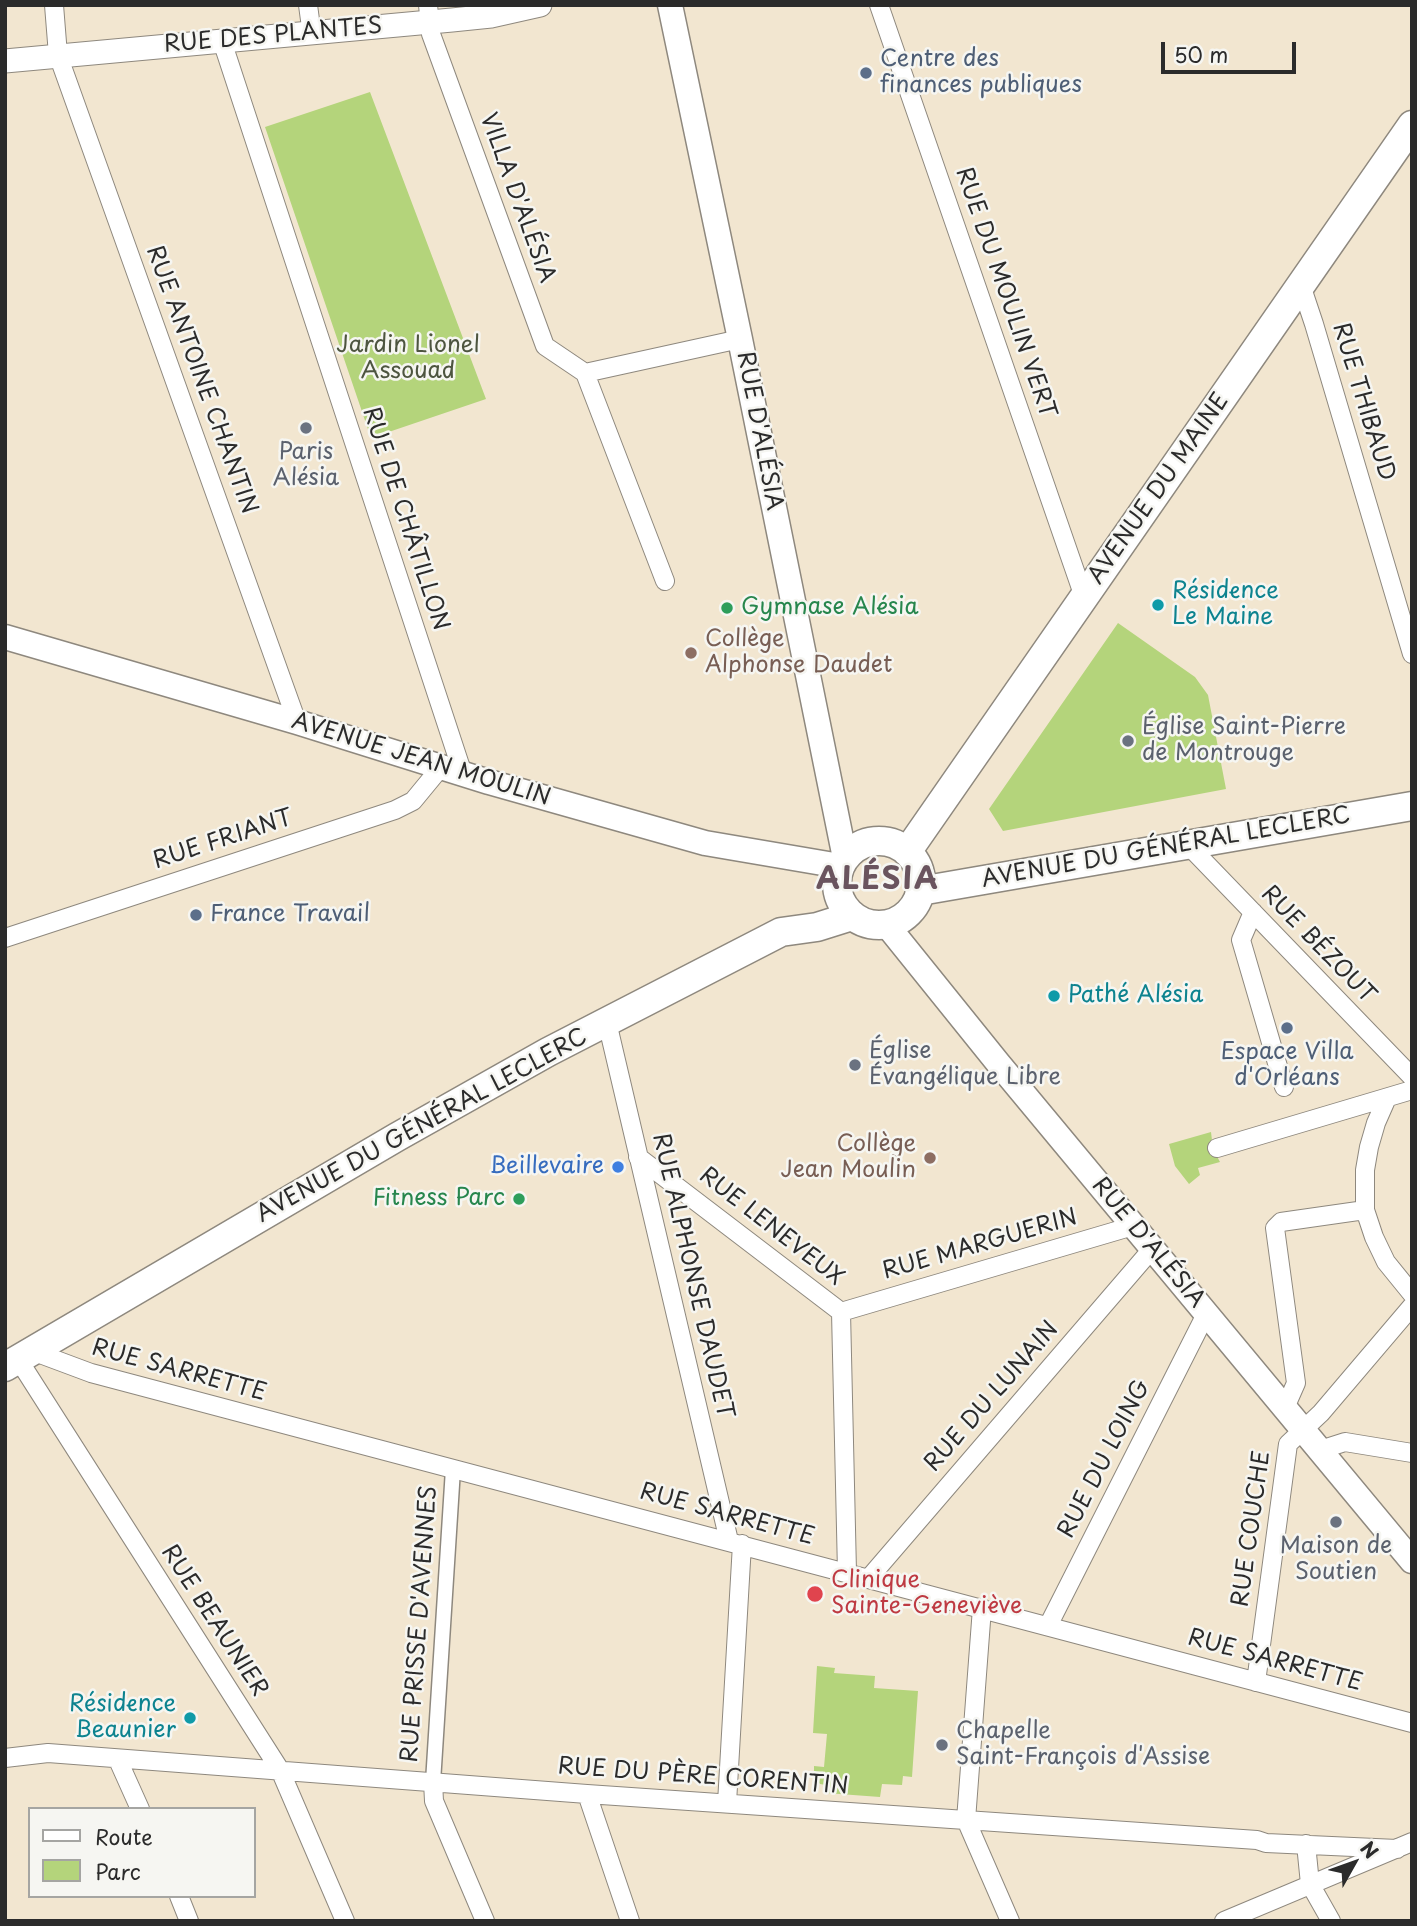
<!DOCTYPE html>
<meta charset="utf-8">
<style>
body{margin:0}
#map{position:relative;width:1417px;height:1926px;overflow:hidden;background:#f2e6d0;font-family:"Playpen Sans",sans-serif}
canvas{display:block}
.frame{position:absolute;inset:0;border:7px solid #2b2b2b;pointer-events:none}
.legend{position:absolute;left:28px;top:1807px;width:228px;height:91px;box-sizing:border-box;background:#f6f6f2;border:2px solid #a5a5a2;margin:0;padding:9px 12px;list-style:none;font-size:21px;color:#2b2b2b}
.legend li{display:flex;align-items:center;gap:14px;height:35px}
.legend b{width:35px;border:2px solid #a5a5a2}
.north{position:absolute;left:1319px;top:1828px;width:70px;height:70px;-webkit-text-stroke:5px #f6f6f2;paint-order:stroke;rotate:50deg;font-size:19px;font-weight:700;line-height:28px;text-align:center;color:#2b2b2b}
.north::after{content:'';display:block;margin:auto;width:24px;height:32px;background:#2b2b2b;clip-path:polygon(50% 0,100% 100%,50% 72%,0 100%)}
.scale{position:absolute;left:1161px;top:42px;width:135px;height:32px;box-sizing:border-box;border:4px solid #2b2b2b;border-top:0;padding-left:9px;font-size:21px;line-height:24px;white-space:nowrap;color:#2b2b2b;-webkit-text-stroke:5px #f6f6f2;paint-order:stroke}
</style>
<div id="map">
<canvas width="1417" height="1926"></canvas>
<div class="frame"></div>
<ul class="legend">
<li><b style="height:9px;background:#fff"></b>Route</li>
<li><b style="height:19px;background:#b4d47b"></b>Parc</li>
</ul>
<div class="north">N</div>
<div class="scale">50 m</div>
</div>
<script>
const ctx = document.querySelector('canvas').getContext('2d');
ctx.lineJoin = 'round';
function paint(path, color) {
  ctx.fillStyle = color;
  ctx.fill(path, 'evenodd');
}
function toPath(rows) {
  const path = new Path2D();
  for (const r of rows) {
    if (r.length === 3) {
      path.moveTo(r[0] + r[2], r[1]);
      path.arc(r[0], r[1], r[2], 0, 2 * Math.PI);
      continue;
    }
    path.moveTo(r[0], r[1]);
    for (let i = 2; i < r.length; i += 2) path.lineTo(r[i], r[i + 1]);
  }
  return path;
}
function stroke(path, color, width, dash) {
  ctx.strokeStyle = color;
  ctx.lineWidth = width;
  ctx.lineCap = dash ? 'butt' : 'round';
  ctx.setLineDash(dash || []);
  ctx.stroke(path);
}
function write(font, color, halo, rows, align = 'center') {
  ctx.font = font + ' "Playpen Sans",sans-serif';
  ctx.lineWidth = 5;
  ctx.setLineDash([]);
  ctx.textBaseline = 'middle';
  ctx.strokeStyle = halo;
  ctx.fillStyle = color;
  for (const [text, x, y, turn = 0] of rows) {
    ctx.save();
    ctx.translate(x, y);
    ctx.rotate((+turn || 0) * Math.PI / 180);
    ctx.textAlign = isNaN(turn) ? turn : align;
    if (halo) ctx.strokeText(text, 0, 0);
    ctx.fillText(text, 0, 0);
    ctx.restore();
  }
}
paint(toPath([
 [370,92,486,399,371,438,265,127],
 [1118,623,1195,677,1208,695,1226,789,1003,831,989,809],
 [1211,1132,1213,1149,1220,1162,1198,1168,1200,1175,1189,1184,1175,1166,1169,1144],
 [817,1666,835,1668,834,1673,875,1676,874,1688,918,1691,912,1777,903,1776,902,1785,882,1784,880,1797,826,1793,826,1785,820,1784,817,1780,818,1774,814,1774,814,1766,824,1767,827,1734,813,1733]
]), '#b4d47b');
const pedestrian = toPath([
 [433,1782,453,1469]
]);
const minor = toPath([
 [54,5,58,55,297,722],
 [308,5,312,35],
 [428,5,431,34,545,346,585,373,740,339],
 [879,5,1084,597],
 [222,41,463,774],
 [1301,285,1314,324,1412,654],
 [585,373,665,581],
 [1189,846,1412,1077],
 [1253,912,1241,940,1284,1087],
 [5,938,395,810,413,801,441,767],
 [607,1022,729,1541],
 [1387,1098,1376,1123,1369,1147,1365,1170,1365,1210,1374,1237,1386,1262,1412,1294],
 [1217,1148,1412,1090],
 [638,1157,841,1312],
 [841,1312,1133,1226],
 [841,1312,847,1572],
 [32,1351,91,1373,1412,1723],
 [18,1359,280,1770,345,1921],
 [1285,1408,1296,1383,1275,1228,1281,1222,1365,1210],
 [1320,1450,1345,1442,1412,1453],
 [869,1578,1152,1249],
 [982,1608,966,1820,1010,1921],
 [1048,1626,1206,1314],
 [1256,1682,1288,1444,1321,1413,1412,1306],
 [5,1758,48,1753,587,1794,1257,1840,1266,1843,1397,1849],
 [118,1760,140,1809],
 [433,1782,434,1801,485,1921],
 [587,1794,630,1921],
 [727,1803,742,1544],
 [1306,1844,1310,1884,1331,1921],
 [179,1896,189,1921],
 [1224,1921,1412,1842]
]);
const tertiary = toPath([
 [5,61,452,20,491,16,540,5]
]);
const secondary = toPath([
 [670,5,740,339,845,858],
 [5,637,297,722,489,782,705,843,840,866],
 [886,924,998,1063,1412,1561]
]);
const primary = toPath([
 [879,883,42],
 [907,852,1412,125],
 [920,891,1412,806],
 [5,1367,397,1137,548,1052,781,932,817,927,852,916]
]);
stroke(pedestrian, '#8e887e', 17);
stroke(minor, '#8e887e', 20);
stroke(tertiary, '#8e887e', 25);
stroke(secondary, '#8e887e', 27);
stroke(primary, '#8e887e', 31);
stroke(pedestrian, '#fff', 14);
stroke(minor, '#fff', 18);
stroke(tertiary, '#fff', 23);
stroke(secondary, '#fff', 24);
stroke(primary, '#fff', 28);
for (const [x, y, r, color] of [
 [866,73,7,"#5c6f8a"],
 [306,428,7,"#6b7280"],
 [1158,605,7,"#0f9aa8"],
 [727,608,7,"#2e9e5b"],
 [691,653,7,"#8d6e63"],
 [1128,741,7,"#6b7280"],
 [196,915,7,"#5c6f8a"],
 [1054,996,7,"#0f9aa8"],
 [1287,1028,7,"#5c6f8a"],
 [855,1065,7,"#6b7280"],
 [930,1158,7,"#8d6e63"],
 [618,1167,7,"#3f7fe0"],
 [519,1199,7,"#2e9e5b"],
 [1336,1522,7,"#6b7280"],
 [815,1594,9,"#e0444e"],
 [190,1718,7,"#0f9aa8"],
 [942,1745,7,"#6b7280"]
]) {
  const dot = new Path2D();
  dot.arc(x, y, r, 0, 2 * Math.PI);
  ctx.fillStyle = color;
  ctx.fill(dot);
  stroke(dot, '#f6f6f2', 2.5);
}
write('23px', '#2b2b2b', '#f6f6f2', [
 ["RUE DES PLANTES",273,36,-5],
 ["VILLA D'ALÉSIA",517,198,70],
 ["RUE DU MOULIN VERT",1005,293,71],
 ["RUE ANTOINE CHANTIN",201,380,70],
 ["RUE THIBAUD",1363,402,73],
 ["RUE D'ALÉSIA",759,431,79],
 ["AVENUE DU MAINE",1159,489,-55],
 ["RUE DE CHÂTILLON",405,519,72],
 ["AVENUE JEAN MOULIN",421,760,17],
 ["RUE FRIANT",223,840,-18],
 ["AVENUE DU GÉNÉRAL LECLERC",1166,848,-10],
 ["RUE BÉZOUT",1318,945,46],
 ["AVENUE DU GÉNÉRAL LECLERC",422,1126,-29],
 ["RUE LENEVEUX",771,1227,38],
 ["RUE D'ALÉSIA",1148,1243,50],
 ["RUE MARGUERIN",980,1245,-16],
 ["RUE ALPHONSE DAUDET",692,1276,77],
 ["RUE SARRETTE",179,1371,15],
 ["RUE DU LUNAIN",992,1397,-49],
 ["RUE DU LOING",1105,1459,-63],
 ["RUE SARRETTE",727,1515,15],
 ["RUE COUCHE",1252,1529,-82],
 ["RUE BEAUNIER",214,1621,57],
 ["RUE PRISSE D'AVENNES",420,1624,-86],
 ["RUE SARRETTE",1275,1661,15],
 ["RUE DU PÈRE CORENTIN",703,1777,4]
]);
write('23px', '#4e5e75', '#f6f6f2', [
 ["Centre des",880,60],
 ["finances publiques",880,86],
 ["France Travail",210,915],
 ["Espace Villa",1287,1053,"center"],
 ["d'Orléans",1287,1079,"center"]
], 'left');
write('23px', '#4d553f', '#f6f6f2', [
 ["Jardin Lionel",408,346],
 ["Assouad",408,372]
]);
write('23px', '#5b616d', '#f6f6f2', [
 ["Paris",306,453,"center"],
 ["Alésia",306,479,"center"],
 ["Église Saint-Pierre",1142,728],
 ["de Montrouge",1142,754],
 ["Église",869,1052],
 ["Évangélique Libre",869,1078],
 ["Maison de",1336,1547,"center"],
 ["Soutien",1336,1573,"center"],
 ["Chapelle",956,1732],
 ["Saint-François d'Assise",956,1758]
], 'left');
write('23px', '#0d838f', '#f6f6f2', [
 ["Résidence",1172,592],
 ["Le Maine",1172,618],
 ["Pathé Alésia",1068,996],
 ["Résidence",176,1705,"right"],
 ["Beaunier",176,1731,"right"]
], 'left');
write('23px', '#27864d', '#f6f6f2', [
 ["Gymnase Alésia",741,608],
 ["Fitness Parc",505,1199,"right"]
], 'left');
write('23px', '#785e54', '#f6f6f2', [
 ["Collège",705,640],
 ["Alphonse Daudet",705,666],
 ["Collège",916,1145,"right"],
 ["Jean Moulin",916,1171,"right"]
], 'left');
write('23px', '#366cbe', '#f6f6f2', [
 ["Beillevaire",604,1167]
], 'right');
write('23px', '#be3a42', '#f6f6f2', [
 ["Clinique",831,1581],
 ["Sainte-Geneviève",831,1607]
], 'left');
ctx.letterSpacing = '2px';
write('bold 30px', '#6a545e', '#f6f6f2', [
 ["ALÉSIA",878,881]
]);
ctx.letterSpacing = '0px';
</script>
